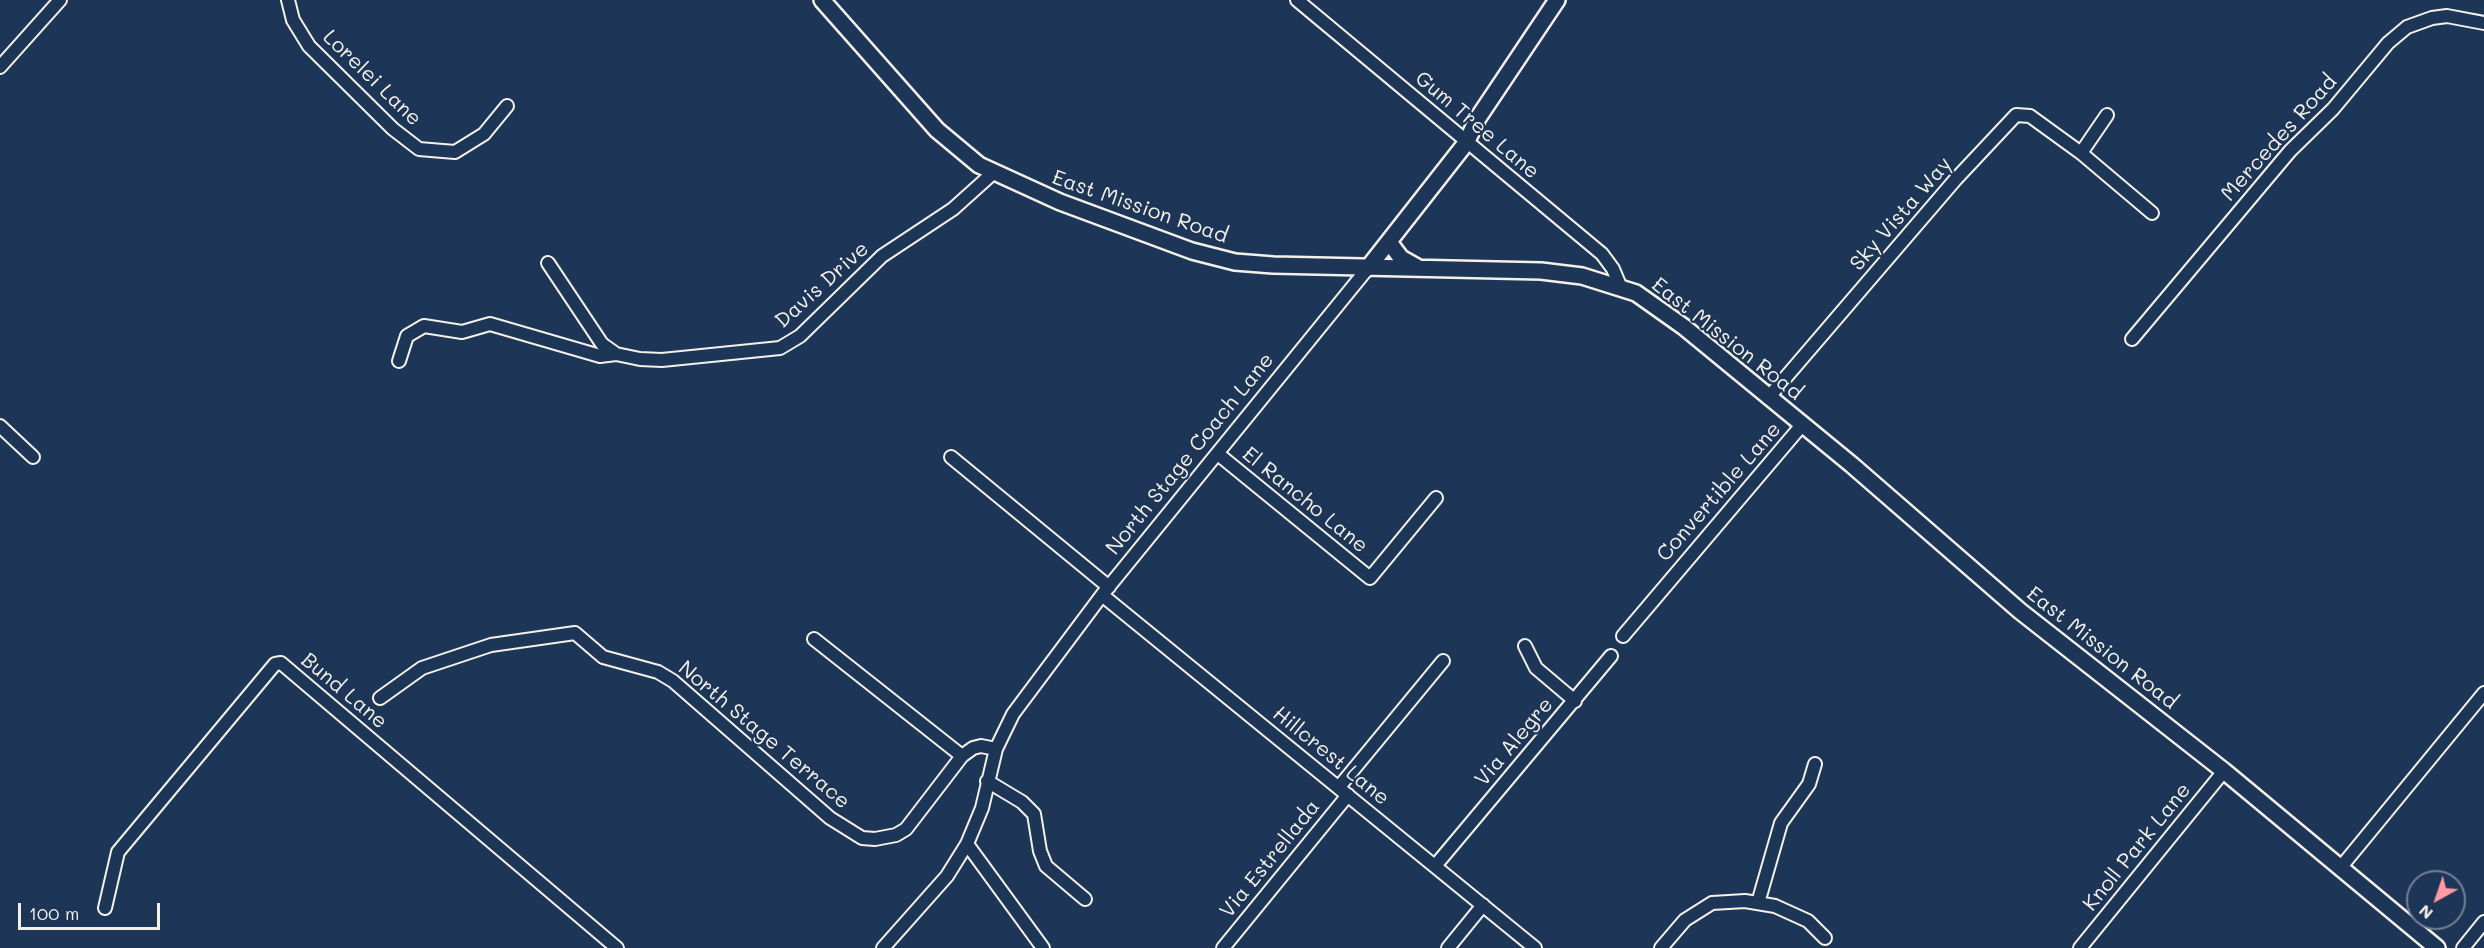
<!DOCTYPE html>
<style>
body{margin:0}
#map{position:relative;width:2484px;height:948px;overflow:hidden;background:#1d3557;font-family:Mali,sans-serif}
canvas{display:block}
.north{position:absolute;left:2406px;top:870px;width:60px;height:60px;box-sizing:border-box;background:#1d3557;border:2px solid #738091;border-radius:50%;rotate:220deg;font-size:16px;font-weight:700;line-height:24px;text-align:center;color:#f4f1e8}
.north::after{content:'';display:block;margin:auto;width:21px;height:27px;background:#ff9aa2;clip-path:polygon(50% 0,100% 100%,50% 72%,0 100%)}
.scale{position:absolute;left:18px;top:903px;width:142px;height:27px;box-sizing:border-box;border:3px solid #f4f1e8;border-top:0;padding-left:8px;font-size:18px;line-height:21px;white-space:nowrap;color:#f4f1e8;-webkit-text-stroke:4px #1d3557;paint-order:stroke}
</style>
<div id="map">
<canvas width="2484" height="948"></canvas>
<div class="north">N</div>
<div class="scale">100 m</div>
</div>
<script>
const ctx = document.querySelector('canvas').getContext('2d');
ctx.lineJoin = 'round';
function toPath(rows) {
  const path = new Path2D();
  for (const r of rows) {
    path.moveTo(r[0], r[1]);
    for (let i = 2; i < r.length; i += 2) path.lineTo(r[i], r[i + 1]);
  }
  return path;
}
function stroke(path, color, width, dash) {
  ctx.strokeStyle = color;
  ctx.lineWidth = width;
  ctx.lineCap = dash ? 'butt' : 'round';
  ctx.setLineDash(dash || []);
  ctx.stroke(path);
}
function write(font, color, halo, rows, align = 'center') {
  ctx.font = font + ' Mali,sans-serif';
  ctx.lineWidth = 4.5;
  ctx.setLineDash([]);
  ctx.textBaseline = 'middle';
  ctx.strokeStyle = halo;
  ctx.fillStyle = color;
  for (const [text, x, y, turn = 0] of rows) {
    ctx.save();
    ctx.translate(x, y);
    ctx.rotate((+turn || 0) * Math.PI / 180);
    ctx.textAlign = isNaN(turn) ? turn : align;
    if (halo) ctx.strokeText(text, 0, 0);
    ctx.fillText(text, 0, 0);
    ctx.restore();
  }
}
const minor = toPath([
 [288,0,293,20,309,46,393,129,419,149,455,152,484,134,507,106],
 [1297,0,1602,254,1613,269,1621,288],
 [0,67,60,0],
 [2081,153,2107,115],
 [548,263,602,344,616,354,640,359,662,360,780,348,800,336,882,256,953,209,993,173],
 [2132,339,2290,151,2333,109,2388,43,2407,27,2432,18,2447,16,2484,23],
 [399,361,407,336,424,326,462,332,490,324,600,356,616,354],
 [1768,398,1955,180,2016,115,2030,116,2081,153,2152,213],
 [0,426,33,457],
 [1218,454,1370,578,1436,498],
 [951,457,1109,587],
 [1102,595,1535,948],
 [1623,636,1802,425],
 [814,639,962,756],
 [1525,646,1536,668,1575,701],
 [380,698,422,668,491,645,575,633,603,657,658,672,673,681,830,818,862,838,875,839,896,835,906,829,962,756,973,748,981,746,996,749],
 [987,781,1022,802,1034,814,1040,851,1046,866,1085,899],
 [1339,787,1443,661],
 [967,844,1043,948],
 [1435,866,1611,656],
 [2341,867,2484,693],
 [1758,903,1781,823,1809,784,1815,764],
 [105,908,118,852,275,664,281,663,617,948],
 [883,948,947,876,967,844,982,808,996,749,1013,714,1102,595,1368,268],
 [1223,948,1348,795],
 [1448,948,1483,905],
 [1661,948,1685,920,1712,903,1745,901,1775,906,1808,921,1825,938],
 [2080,948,2224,771],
 [2463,948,2484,922]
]);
const major = toPath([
 [822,0,937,130,979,165,1060,202,1192,251,1235,262,1273,265,1541,271,1582,276,1636,293,1684,327,1852,465,2020,611,2224,771,2437,948],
 [1389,242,1401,258,1417,267],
 [1368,268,1466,143,1478,118,1557,0]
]);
stroke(minor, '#f4f1e8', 16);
stroke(major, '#f4f1e8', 20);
stroke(minor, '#1d3557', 12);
stroke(major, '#1d3557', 15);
write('21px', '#f4f1e8', '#1d3557', [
 ["Lorelei Lane",372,78,44],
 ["Gum Tree Lane",1477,125,40],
 ["Mercedes Road",2279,138,-48],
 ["East Mission Road",1140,207,19],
 ["Sky Vista Way",1901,214,-49],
 ["Davis Drive",822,285,-42],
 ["East Mission Road",1727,339,38],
 ["North Stage Coach Lane",1190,454,-51],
 ["Convertible Lane",1719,492,-49],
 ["El Rancho Lane",1305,500,39],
 ["East Mission Road",2102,648,38],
 ["Bund Lane",344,691,40],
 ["North Stage Terrace",764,735,40],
 ["Via Alegre",1514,742,-50],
 ["Hillcrest Lane",1331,756,39],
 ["Knoll Park Lane",2137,847,-51],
 ["Via Estrellada",1270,859,-51]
]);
</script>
